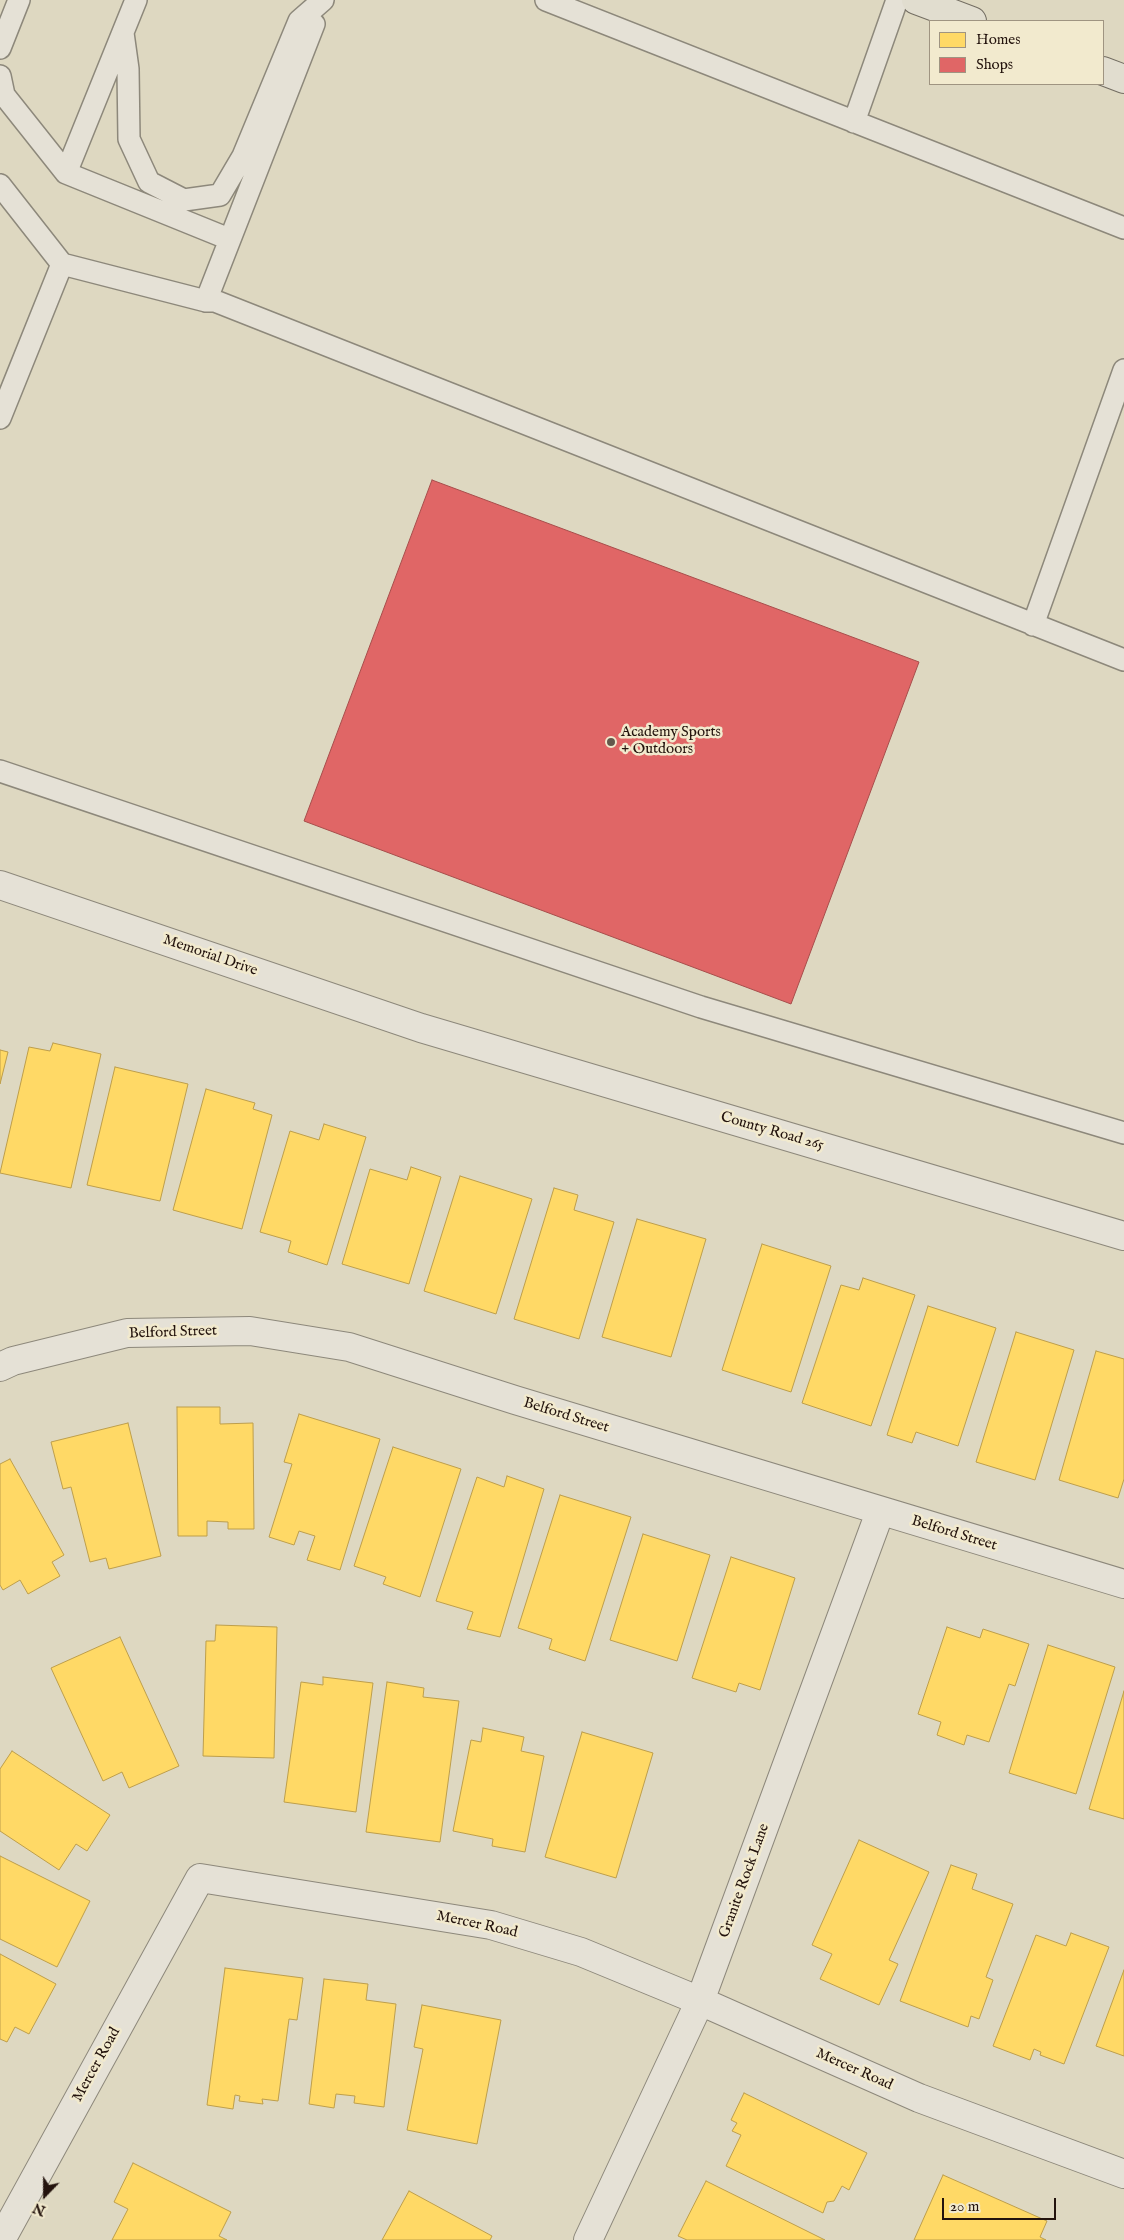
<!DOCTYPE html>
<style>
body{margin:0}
#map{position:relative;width:1124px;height:2240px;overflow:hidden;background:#ded8c1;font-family:"IM FELL English",serif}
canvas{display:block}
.legend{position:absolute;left:929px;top:20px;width:175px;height:65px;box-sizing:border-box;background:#f2eace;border:1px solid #9f9481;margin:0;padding:6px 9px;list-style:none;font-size:15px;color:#23130d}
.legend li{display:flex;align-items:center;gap:10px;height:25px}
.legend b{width:25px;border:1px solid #9f9481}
.north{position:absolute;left:20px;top:2170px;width:50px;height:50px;-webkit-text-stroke:4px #f2eace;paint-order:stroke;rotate:202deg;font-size:14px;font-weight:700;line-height:20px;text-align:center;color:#23130d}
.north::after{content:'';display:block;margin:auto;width:18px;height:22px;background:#23130d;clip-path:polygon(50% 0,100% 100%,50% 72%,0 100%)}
.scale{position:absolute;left:942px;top:2198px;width:114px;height:22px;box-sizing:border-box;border:2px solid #23130d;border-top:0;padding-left:6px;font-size:15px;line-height:18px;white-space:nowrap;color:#23130d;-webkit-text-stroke:4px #f2eace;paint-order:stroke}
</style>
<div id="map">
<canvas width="1124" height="2240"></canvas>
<ul class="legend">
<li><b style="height:14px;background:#ffd966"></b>Homes</li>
<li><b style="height:14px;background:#e06666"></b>Shops</li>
</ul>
<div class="north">N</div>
<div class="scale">20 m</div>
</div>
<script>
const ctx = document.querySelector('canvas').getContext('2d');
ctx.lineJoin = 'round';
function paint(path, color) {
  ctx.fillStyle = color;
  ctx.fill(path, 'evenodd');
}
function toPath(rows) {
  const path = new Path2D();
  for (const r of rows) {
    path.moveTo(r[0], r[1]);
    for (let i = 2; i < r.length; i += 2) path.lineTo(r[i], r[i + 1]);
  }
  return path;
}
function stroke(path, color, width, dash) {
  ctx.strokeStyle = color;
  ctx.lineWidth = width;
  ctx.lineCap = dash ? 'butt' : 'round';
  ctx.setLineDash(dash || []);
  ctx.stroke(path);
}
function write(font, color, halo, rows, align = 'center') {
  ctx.font = font + ' "IM FELL English",serif';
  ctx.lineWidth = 5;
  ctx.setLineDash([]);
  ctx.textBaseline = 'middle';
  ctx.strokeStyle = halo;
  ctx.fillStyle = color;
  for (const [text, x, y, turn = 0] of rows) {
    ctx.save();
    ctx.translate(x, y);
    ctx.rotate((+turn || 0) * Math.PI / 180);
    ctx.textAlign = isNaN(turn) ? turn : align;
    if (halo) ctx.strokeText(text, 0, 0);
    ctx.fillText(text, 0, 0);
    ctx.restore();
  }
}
const homes = toPath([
 [53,1043,101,1054,71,1188,0,1173,29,1047,50,1051,53,1043],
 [0,1050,8,1052,0,1084,0,1050],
 [115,1067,188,1084,160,1201,87,1185,115,1067],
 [206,1089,255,1103,253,1109,272,1115,242,1229,173,1210,206,1089],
 [324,1124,366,1137,327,1265,288,1252,291,1241,260,1232,290,1131,319,1140,324,1124],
 [411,1167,441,1177,409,1284,342,1264,370,1169,407,1180,411,1167],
 [460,1176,532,1199,496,1314,424,1291,460,1176],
 [554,1188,578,1195,574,1210,614,1222,579,1339,514,1319,554,1188],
 [637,1219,706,1239,671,1357,602,1337,637,1219],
 [762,1244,831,1266,791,1392,722,1370,762,1244],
 [863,1278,915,1295,871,1426,802,1403,841,1285,859,1290,863,1278],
 [928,1306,996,1328,958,1446,916,1432,912,1443,887,1435,928,1306],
 [1016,1332,1074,1350,1035,1480,976,1462,1016,1332],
 [1096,1351,1124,1359,1124,1479,1118,1498,1059,1480,1096,1351],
 [177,1407,220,1407,220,1424,253,1423,254,1529,228,1529,228,1522,207,1521,207,1536,178,1536,177,1407],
 [299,1414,380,1439,340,1570,307,1560,315,1536,299,1531,294,1545,269,1537,292,1464,284,1462,299,1414],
 [128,1423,161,1556,109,1569,106,1558,90,1562,71,1487,63,1489,51,1442,128,1423],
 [393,1447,461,1469,420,1597,383,1584,386,1577,354,1566,393,1447],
 [10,1459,64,1555,52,1562,60,1576,28,1594,20,1580,3,1590,0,1585,0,1464,10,1459],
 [507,1476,544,1489,500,1637,467,1629,473,1612,436,1601,477,1477,504,1487,507,1476],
 [560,1495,631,1517,585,1661,549,1649,552,1639,518,1628,560,1495],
 [643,1534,710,1555,677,1661,610,1640,643,1534],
 [731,1557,795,1578,760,1690,739,1683,736,1692,692,1678,731,1557],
 [216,1625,277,1627,274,1758,203,1756,206,1641,215,1641,216,1625],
 [947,1627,980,1638,983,1629,1029,1644,1015,1686,1009,1684,989,1742,967,1735,964,1745,937,1735,941,1722,918,1714,947,1627],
 [120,1637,179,1766,129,1788,122,1772,103,1781,51,1668,120,1637],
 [1048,1645,1115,1667,1076,1794,1009,1773,1048,1645],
 [323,1677,373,1683,356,1812,284,1802,301,1682,323,1685,323,1677],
 [387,1682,424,1688,423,1697,459,1701,440,1842,366,1832,387,1682],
 [1124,1691,1124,1819,1089,1809,1124,1691],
 [483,1728,524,1737,521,1751,544,1756,525,1852,492,1846,493,1839,453,1831,471,1740,481,1742,483,1728],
 [582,1732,653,1753,616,1878,545,1857,582,1732],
 [12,1751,110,1815,87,1851,76,1844,59,1870,0,1831,0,1769,12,1751],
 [859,1840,929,1872,889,1960,898,1964,879,2005,820,1979,832,1954,812,1945,859,1840],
 [0,1856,90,1901,57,1967,0,1939,0,1856],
 [951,1865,977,1874,972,1889,1013,1904,986,1977,993,1980,979,2019,971,2016,968,2027,900,2001,951,1865],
 [1071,1933,1109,1947,1064,2064,1040,2055,1041,2052,1034,2049,1030,2060,993,2046,1036,1935,1066,1946,1071,1933],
 [0,1954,56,1984,29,2034,15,2027,7,2042,0,2039,0,1954],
 [225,1968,303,1978,297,2020,289,2019,278,2101,262,2099,263,2104,239,2101,240,2096,235,2095,233,2109,207,2105,225,1968],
 [1124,1970,1124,2056,1096,2046,1124,1970],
 [324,1979,368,1984,366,2000,396,2004,384,2107,354,2103,355,2096,336,2094,334,2108,309,2104,324,1979],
 [422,2005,501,2020,477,2144,407,2130,423,2049,414,2047,422,2005],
 [744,2093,867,2153,849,2190,842,2186,834,2201,827,2202,823,2213,726,2166,741,2135,732,2131,737,2123,731,2120,744,2093],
 [133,2163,231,2212,219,2236,227,2240,112,2240,128,2209,114,2202,133,2163],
 [943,2175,1047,2221,1040,2237,1046,2240,914,2240,943,2175],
 [706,2181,825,2240,687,2240,678,2236,706,2181],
 [409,2191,492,2236,490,2240,382,2240,409,2191]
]);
paint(homes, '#ffd966');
stroke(homes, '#bd9e4b', 1);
const shops = toPath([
 [432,480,919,662,791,1004,304,821,432,480]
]);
paint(shops, '#e06666');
stroke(shops, '#a74d4b', 1);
const lane = toPath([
 [546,0,1124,228],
 [123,33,128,69,129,139,149,182,184,200,220,195,243,156,299,21,323,0],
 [0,48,19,0],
 [0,76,4,95,66,173,229,239],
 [854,122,897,0],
 [66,173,136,0],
 [0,185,62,264,0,418],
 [62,264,206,301,215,301,1124,660],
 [206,301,314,24],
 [1033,625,1124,370],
 [0,771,701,1007,1124,1133]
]);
const street = toPath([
 [0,885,421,1028,1124,1236],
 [0,1367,13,1361,127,1333,250,1331,349,1347,515,1400,1124,1584],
 [1,2240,200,1878,491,1925,581,1952,700,2001,919,2098,1124,2174],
 [588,2240,700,2001,880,1512]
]);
const primary = toPath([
 [916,0,972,21],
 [1103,71,1124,79]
]);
stroke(lane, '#8d887b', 24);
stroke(street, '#8d887b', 30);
stroke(primary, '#736d62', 30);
stroke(lane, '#e5e1d6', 21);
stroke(street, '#e5e1d6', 28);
stroke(primary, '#e1ddcf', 28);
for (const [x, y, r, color] of [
 [611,742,5,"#64584c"]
]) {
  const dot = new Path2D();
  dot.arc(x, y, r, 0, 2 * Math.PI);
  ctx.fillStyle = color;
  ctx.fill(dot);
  stroke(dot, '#f2eace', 2);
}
write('15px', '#23130d', '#f2eace', [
 ["Academy Sports",621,733],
 ["+ Outdoors",621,750]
], 'left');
write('15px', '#23130d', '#f2eace', [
 ["Memorial Drive",210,956,19],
 ["County Road 265",772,1132,16],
 ["Belford Street",173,1333,-2],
 ["Belford Street",566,1416,17],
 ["Belford Street",954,1534,17],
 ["Granite Rock Lane",745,1881,-70],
 ["Mercer Road",477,1925,12],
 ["Mercer Road",97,2065,-61],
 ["Mercer Road",854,2070,24]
]);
</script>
